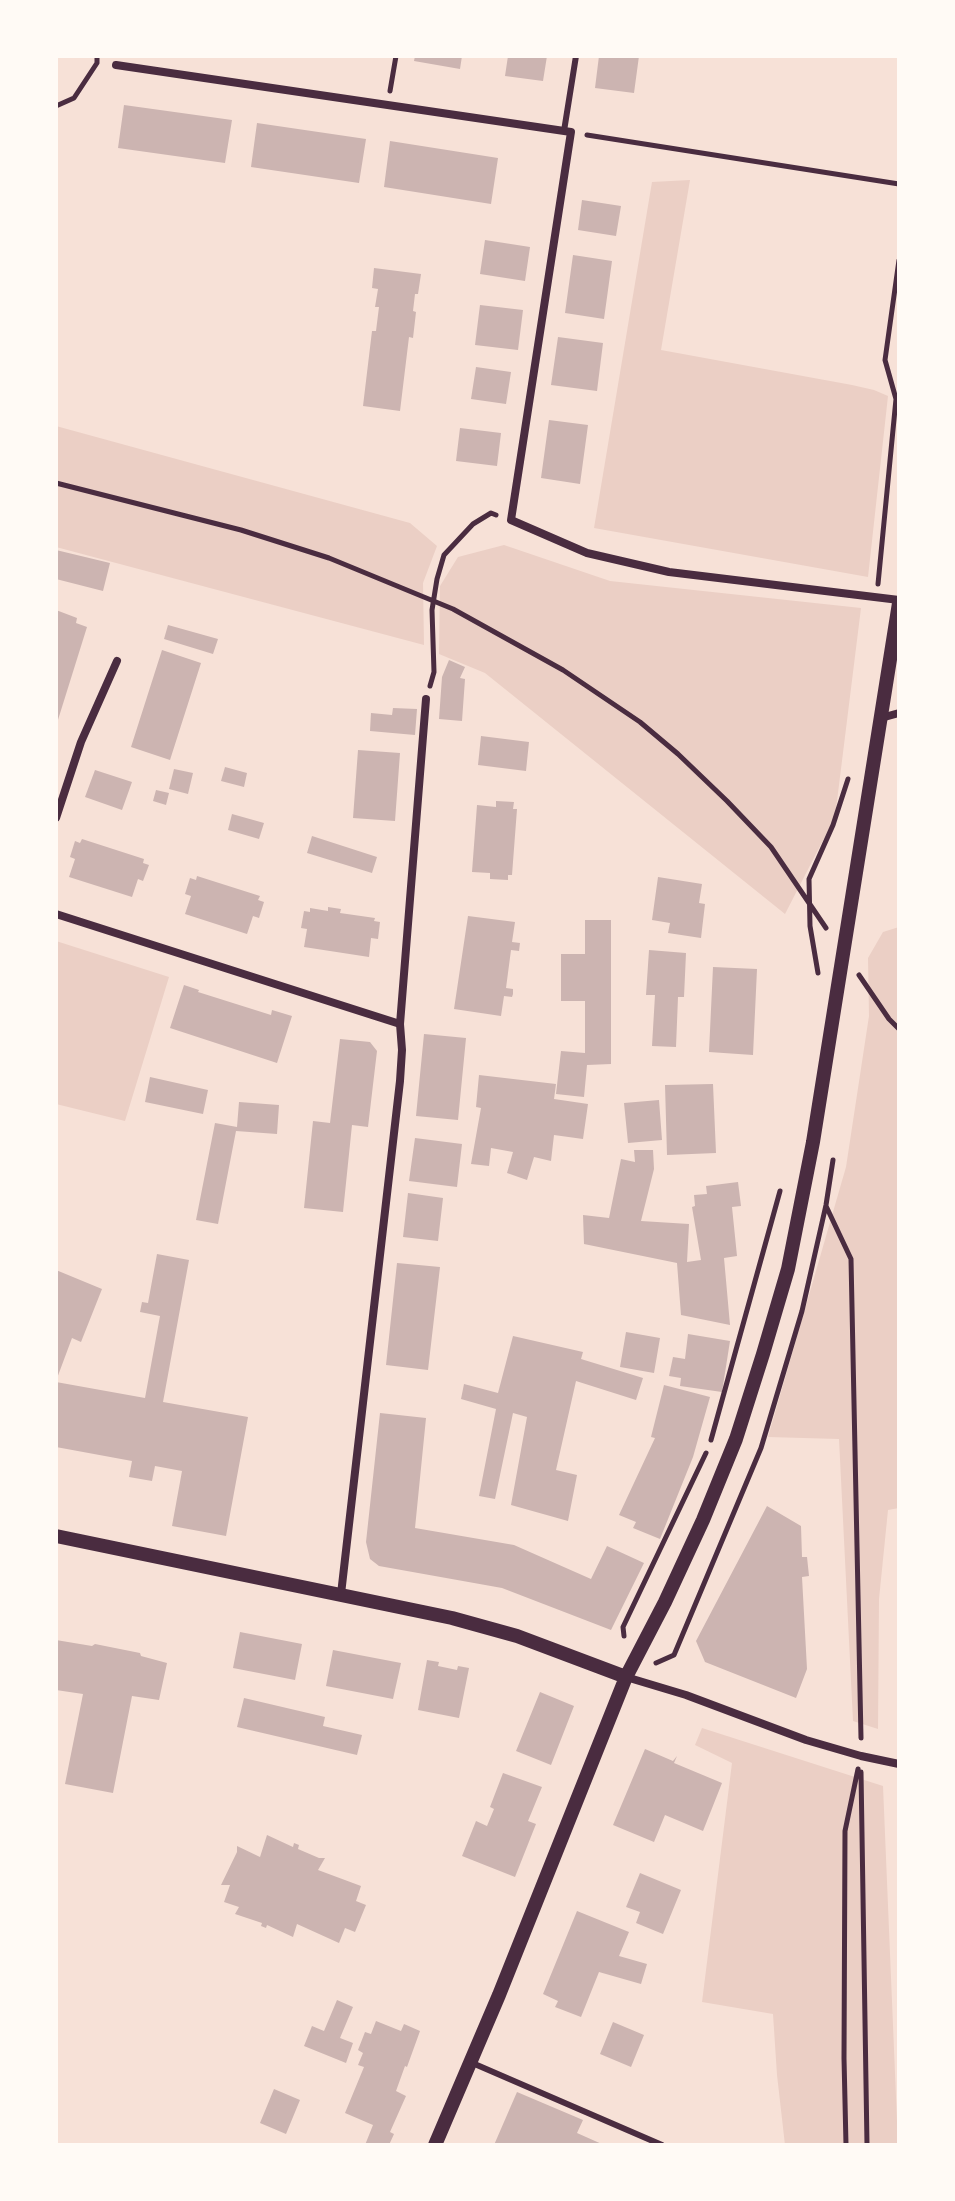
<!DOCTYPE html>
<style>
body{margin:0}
#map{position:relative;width:955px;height:2201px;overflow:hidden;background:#f7e1d7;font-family:"Source Sans 3",sans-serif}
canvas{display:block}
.frame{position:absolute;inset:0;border:58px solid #fffaf5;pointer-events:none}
</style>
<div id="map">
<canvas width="955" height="2201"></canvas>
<div class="frame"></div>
</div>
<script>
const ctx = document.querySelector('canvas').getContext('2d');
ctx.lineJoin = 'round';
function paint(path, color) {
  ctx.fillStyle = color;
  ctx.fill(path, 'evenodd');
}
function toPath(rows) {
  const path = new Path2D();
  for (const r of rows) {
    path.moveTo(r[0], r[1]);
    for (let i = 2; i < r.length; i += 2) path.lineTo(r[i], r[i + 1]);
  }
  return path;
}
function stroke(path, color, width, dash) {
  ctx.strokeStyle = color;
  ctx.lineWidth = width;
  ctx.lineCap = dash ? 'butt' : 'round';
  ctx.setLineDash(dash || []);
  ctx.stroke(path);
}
paint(toPath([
 [690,180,661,350,852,385,874,390,888,396,868,577,594,528,652,182],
 [56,426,410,523,437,546,423,583,424,645,56,547],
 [504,545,610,581,861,608,835,817,785,914,485,673,439,654,440,586,458,557],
 [899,927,899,1508,888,1510,879,1599,878,1729,853,1721,839,1439,768,1437,846,1167,869,1016,868,958,883,932],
 [56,941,169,977,125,1121,56,1104],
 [702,1728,883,1786,898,2145,785,2145,777,2075,773,2014,702,2002,732,1763,695,1745]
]), '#ebcfc5');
paint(toPath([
 [415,56,462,56,460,69,414,61],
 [508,56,547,56,543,81,505,76],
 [599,56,639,56,634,93,595,88],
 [124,105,232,120,225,163,118,148],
 [257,123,366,139,359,183,251,167],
 [390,141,498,158,491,204,384,187],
 [582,200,621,206,616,236,578,230],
 [485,240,530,247,525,281,480,274],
 [573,255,612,261,604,319,565,313],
 [374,268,421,274,418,294,415,294,413,311,416,312,413,338,409,337,400,411,363,406,372,331,376,331,379,307,375,307,378,289,372,288],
 [480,305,523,310,518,350,475,345],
 [558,337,603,343,597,391,551,385],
 [476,367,511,372,506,404,471,399],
 [549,420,588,425,580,484,541,478],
 [460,428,501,433,497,466,456,461],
 [56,550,110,563,103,591,56,579],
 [56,610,77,618,76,623,87,627,57,723],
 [168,625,218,639,213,654,164,639],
 [162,650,201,663,170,760,131,747],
 [449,660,465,667,460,678,465,679,462,721,439,719,442,677],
 [393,708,417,709,415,735,370,731,371,713,392,715],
 [481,736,529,742,526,771,478,765],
 [358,750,400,753,395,821,353,818],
 [225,767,247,773,244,787,221,781],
 [174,769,193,773,188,794,169,789],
 [95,770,132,782,122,810,85,797],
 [156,790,169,793,166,805,153,801],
 [496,801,514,802,513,809,517,809,512,875,508,875,508,880,490,879,490,873,472,872,477,805,496,807],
 [232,814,264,823,259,839,228,830],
 [312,836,377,857,372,873,307,853],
 [82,839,144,859,143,863,149,865,143,881,138,879,132,897,69,877,75,859,70,857,75,841,80,843],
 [197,876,260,896,258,900,264,902,259,918,253,916,247,934,185,914,191,896,185,894,190,878,196,880],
 [658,877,702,884,699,903,705,904,701,938,668,933,670,923,652,920],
 [328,907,341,909,340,913,375,918,374,921,380,922,378,939,371,938,369,957,304,947,307,929,301,928,304,911,310,912,310,908,328,911],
 [468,916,515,922,512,942,520,943,519,951,511,950,506,988,513,989,513,994,512,997,504,996,501,1016,454,1009],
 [585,920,611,920,611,1064,587,1065,584,1097,556,1094,561,1051,585,1053,585,1001,561,1001,561,954,585,954],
 [649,950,686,953,684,997,678,997,676,1047,652,1046,655,995,646,995],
 [713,967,757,969,753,1055,709,1052],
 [184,985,199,990,198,992,271,1015,272,1010,292,1016,277,1063,170,1028],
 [424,1034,466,1038,458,1120,416,1116],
 [340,1039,370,1042,377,1051,368,1127,352,1125,343,1212,304,1208,313,1121,330,1123],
 [479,1075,556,1084,554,1099,588,1104,583,1139,554,1135,551,1161,534,1157,527,1180,507,1173,513,1152,491,1148,489,1166,471,1164,481,1108,476,1107],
 [150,1077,208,1090,203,1114,145,1102],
 [713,1084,716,1153,667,1155,665,1085],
 [659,1100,662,1140,628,1143,624,1103],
 [239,1102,279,1105,277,1134,236,1131,218,1224,196,1220,215,1123,237,1127],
 [415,1138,462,1144,457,1187,409,1181],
 [634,1150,653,1150,654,1169,641,1221,689,1224,687,1262,701,1260,692,1207,695,1206,694,1195,707,1194,706,1186,738,1182,741,1206,732,1207,737,1256,724,1258,730,1325,681,1315,677,1263,584,1244,583,1215,609,1218,621,1159,635,1162],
 [408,1193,443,1198,438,1241,403,1237],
 [157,1254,189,1260,163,1402,248,1417,226,1536,172,1526,182,1471,155,1466,152,1481,129,1477,132,1461,56,1447,56,1382,145,1398,160,1316,140,1312,142,1302,148,1303],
 [397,1263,440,1267,428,1370,386,1365],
 [56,1270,102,1289,81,1342,72,1338,56,1381],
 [626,1332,660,1338,654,1373,620,1367],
 [688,1334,730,1341,722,1392,680,1386,681,1378,669,1376,673,1357,685,1359],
 [513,1336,583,1352,581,1359,643,1378,636,1400,576,1381,556,1470,577,1475,568,1521,511,1505,527,1417,513,1413,495,1499,479,1496,496,1409,461,1399,464,1384,498,1393],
 [664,1385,710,1397,693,1457,660,1539,633,1528,636,1522,619,1515,655,1438,651,1437],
 [380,1413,426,1418,415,1528,514,1545,591,1579,607,1546,644,1563,611,1630,502,1588,379,1566,370,1559,366,1542],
 [767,1506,801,1526,802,1557,807,1557,809,1576,802,1577,807,1669,796,1698,705,1662,696,1641],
 [240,1632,302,1644,295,1680,233,1668],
 [56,1640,92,1646,95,1644,140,1653,141,1656,167,1663,159,1700,132,1696,113,1793,65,1784,83,1694,56,1690],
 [333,1650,401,1663,393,1699,326,1686],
 [427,1660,439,1662,438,1666,457,1670,458,1666,469,1668,459,1718,418,1710],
 [540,1692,574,1706,551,1765,516,1751],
 [244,1698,325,1717,323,1726,362,1735,357,1755,237,1727],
 [645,1749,673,1761,677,1756,674,1763,722,1783,703,1831,665,1815,654,1842,613,1825],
 [503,1773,542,1787,528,1821,536,1824,515,1877,462,1856,476,1821,487,1826,494,1809,490,1807],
 [267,1835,293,1847,294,1843,299,1845,298,1849,319,1858,325,1858,318,1870,361,1886,356,1901,366,1905,355,1932,345,1928,339,1943,297,1924,293,1937,267,1925,266,1928,261,1926,262,1923,235,1914,239,1907,224,1902,230,1885,221,1885,237,1852,237,1846,260,1857],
 [640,1873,681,1890,663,1934,636,1923,640,1912,626,1907],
 [577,1911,629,1932,619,1956,647,1964,641,1984,599,1972,581,2017,555,2007,558,2001,543,1994],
 [337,2000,353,2007,340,2038,353,2043,346,2063,304,2046,312,2026,324,2031],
 [376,2021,401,2031,404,2024,420,2031,407,2067,405,2066,396,2091,406,2096,390,2132,394,2134,389,2145,365,2145,373,2125,345,2113,364,2067,358,2065,363,2053,358,2050,365,2032,371,2034],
 [613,2022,644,2035,631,2067,600,2054],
 [274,2089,300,2100,286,2134,260,2123],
 [517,2092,583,2120,577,2133,604,2145,494,2145]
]), '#ccb4b1');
stroke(toPath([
 [390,91,396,56],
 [56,106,74,98,97,63,97,56],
 [587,135,899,184],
 [56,483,241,530,329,558,453,609,563,670,640,722,678,754,727,801,771,847,826,928],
 [878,584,896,399,885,360,899,260],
 [430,686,434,672,432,610,437,579,444,555,473,524,491,513,496,515],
 [818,973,810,926,809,879,833,825,848,779],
 [859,975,889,1019,899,1029],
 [826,1206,851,1259,861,1738],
 [711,1440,780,1191],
 [624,1636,623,1627,706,1453],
 [656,1663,674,1655,761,1448,802,1311,826,1205,833,1160],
 [861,1772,867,2145],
 [846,2145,844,2058,845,1831,858,1769]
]), '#4a2c40', 5);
stroke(toPath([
 [564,131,576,56],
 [470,2062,662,2145]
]), '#4a2c40', 6);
stroke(toPath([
 [116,65,571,132,511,520,587,553,669,572,899,600],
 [881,718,899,713],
 [56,818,81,742,117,661],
 [56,914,400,1024],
 [341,1594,400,1081,402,1050,400,1024,426,699],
 [626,1677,686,1695,806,1740,861,1756,899,1764]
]), '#4a2c40', 8);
stroke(toPath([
 [56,1536,452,1618,517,1636,626,1677],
 [435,2145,499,1995,626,1677,665,1602,703,1520,736,1439,763,1354,788,1269,813,1142,899,603]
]), '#4a2c40', 14);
</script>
